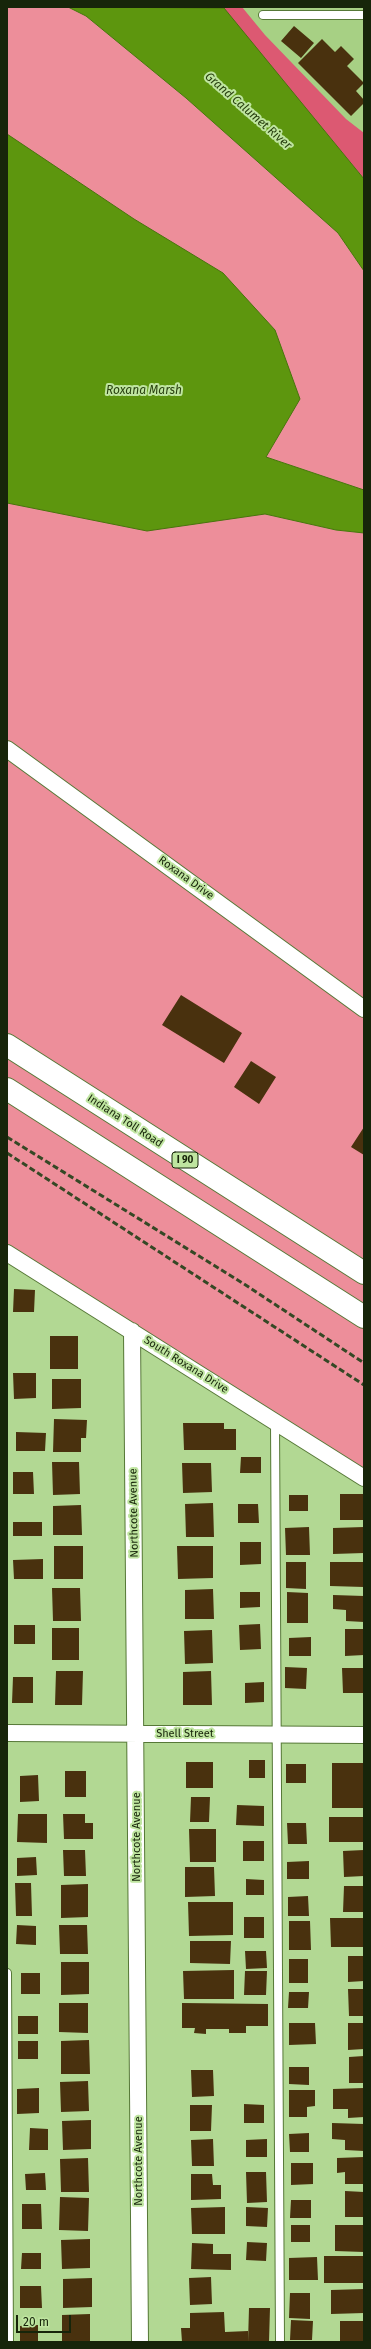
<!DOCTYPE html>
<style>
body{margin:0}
#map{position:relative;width:371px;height:2349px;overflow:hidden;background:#b2d893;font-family:"Fira Sans",sans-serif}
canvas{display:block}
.frame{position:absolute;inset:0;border:8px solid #17250a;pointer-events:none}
.scale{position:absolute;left:16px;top:2315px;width:55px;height:18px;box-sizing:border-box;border:2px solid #17250a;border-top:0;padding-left:5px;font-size:12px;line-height:14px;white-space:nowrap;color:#17250a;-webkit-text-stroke:3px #bfe5a0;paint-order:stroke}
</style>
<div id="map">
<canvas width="371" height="2349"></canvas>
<div class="frame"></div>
<div class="scale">20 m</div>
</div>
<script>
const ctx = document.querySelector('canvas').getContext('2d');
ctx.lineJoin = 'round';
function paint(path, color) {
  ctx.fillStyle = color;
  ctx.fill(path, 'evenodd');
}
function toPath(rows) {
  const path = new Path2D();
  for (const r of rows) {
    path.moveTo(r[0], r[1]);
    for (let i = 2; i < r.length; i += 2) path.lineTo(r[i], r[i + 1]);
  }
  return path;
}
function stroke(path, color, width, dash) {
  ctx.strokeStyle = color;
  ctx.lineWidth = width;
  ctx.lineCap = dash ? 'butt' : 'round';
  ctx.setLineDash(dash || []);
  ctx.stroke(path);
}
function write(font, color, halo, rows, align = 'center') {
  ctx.font = font + ' "Fira Sans",sans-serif';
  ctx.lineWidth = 4;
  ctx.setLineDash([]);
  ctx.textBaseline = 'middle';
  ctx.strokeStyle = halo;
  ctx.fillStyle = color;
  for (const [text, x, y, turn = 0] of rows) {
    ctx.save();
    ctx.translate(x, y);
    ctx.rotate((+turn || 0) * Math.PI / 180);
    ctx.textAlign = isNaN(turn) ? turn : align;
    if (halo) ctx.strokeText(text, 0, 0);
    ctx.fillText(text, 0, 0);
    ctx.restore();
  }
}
paint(toPath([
 [221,7,364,7,364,179,224,8]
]), '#a7d084');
paint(toPath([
 [7,7,68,7,86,16,186,98,338,233,364,271,364,490,266,457,297,403,7,220],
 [7,447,265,514,336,530,364,533,364,1478,7,1253]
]), '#ed8e9a');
paint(toPath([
 [221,7,242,7,265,35,346,119,364,133,364,179]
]), '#dc5972');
const water = toPath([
 [68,7,224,8,364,179,364,271,338,233,186,98,86,16,68,7],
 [7,134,134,219,223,273,275,330,300,399,266,457,364,490,364,533,336,530,265,514,147,531,7,503,7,134]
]);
paint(water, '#5d960e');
stroke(water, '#48740d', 1);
paint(toPath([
 [294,26,314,43,301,58,281,41],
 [322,39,335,52,341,46,354,59,347,66,364,83,356,91,364,100,364,103,351,116,298,63],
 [181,995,242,1033,224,1063,162,1025],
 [251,1061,276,1077,259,1104,234,1087],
 [364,1127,364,1155,351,1147],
 [14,1289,35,1290,34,1312,13,1312],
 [50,1336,78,1336,78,1369,50,1369],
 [13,1373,36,1373,36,1398,14,1399],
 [52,1379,81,1379,81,1408,52,1409],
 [54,1419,87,1420,86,1438,81,1438,81,1452,53,1452],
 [183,1423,224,1423,224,1429,236,1429,236,1450,184,1450],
 [16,1432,46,1433,45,1451,16,1451],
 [241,1457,261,1457,261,1473,240,1473],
 [52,1462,79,1462,80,1494,53,1495],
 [182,1463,211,1463,212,1492,183,1493],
 [13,1472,33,1472,34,1494,13,1494],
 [340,1494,364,1494,364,1520,340,1520],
 [289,1495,308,1495,308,1511,289,1511],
 [213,1503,214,1537,186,1537,185,1504],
 [238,1504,258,1504,259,1523,238,1523],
 [81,1505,82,1535,53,1535,53,1506],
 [13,1522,42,1522,42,1536,13,1536],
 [309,1527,310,1555,286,1555,285,1528],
 [364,1527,364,1553,333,1554,333,1528],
 [240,1542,261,1542,261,1564,240,1565],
 [54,1546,83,1546,83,1579,54,1579],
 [177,1546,213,1546,213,1578,178,1579],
 [43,1559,43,1579,14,1579,13,1560],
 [286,1562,306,1562,306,1589,286,1588],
 [330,1562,364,1562,364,1587,330,1586],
 [52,1588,80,1588,81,1621,53,1621],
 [213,1589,214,1619,185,1619,185,1590],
 [240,1592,260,1592,260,1607,240,1608],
 [287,1592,308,1593,308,1623,287,1623],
 [333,1595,364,1596,364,1622,346,1621,346,1610,333,1609],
 [260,1624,261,1649,240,1650,239,1625],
 [14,1625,35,1625,35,1644,14,1644],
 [52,1628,79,1628,79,1660,52,1660],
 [345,1629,364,1629,364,1655,345,1656],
 [212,1630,213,1663,185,1664,184,1631],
 [311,1637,311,1656,289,1656,289,1638],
 [285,1667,307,1668,306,1689,285,1688],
 [342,1668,364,1668,364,1693,343,1693],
 [56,1671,83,1671,82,1705,55,1705],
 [211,1671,212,1705,183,1705,183,1672],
 [13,1677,33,1677,33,1703,12,1703],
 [264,1682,264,1702,245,1703,245,1683],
 [249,1760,265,1760,265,1778,249,1778],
 [186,1762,213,1762,213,1788,186,1788],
 [332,1763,364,1763,364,1808,332,1808],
 [286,1764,306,1764,306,1783,286,1783],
 [65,1771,86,1771,86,1797,65,1797],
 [38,1775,39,1801,20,1802,20,1776],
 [191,1797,210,1797,209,1822,190,1822],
 [237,1805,264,1806,264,1826,236,1825],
 [18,1814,47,1814,47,1843,17,1842],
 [63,1814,85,1814,85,1823,93,1823,93,1839,64,1839],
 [329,1817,364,1817,364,1842,329,1842],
 [287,1823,306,1823,307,1844,288,1844],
 [189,1829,216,1829,216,1862,190,1862],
 [243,1841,264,1841,264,1861,243,1861],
 [63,1850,85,1850,86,1876,64,1876],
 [364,1850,364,1876,344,1877,343,1851],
 [36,1857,37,1875,17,1876,17,1858],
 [309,1861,309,1879,287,1879,287,1862],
 [185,1867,214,1867,215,1896,185,1897],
 [246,1879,264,1880,264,1895,246,1895],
 [15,1883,31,1883,32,1916,16,1916],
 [88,1884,88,1917,61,1918,61,1885],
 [344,1886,364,1886,364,1912,343,1912],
 [308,1896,309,1916,288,1916,288,1897],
 [188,1902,233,1902,233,1935,189,1936],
 [244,1917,264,1917,264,1938,244,1938],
 [330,1918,364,1918,364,1947,331,1947],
 [289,1921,310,1921,311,1950,289,1950],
 [17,1925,36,1926,36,1945,16,1944],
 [59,1925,87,1925,88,1954,60,1954],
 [190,1941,231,1941,230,1964,190,1963],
 [245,1951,266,1951,267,1968,246,1969],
 [348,1956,364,1956,364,1981,348,1982],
 [289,1959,308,1959,308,1983,289,1983],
 [61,1962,89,1962,89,1994,61,1995],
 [234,1970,234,1999,184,1999,183,1971],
 [245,1971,267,1971,266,1995,244,1995],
 [21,1973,40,1973,40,1994,21,1994],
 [348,1989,364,1989,364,2016,349,2016],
 [289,1992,309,1992,308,2008,288,2008],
 [59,2003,88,2003,88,2033,59,2032],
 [182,2003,268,2004,268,2026,246,2026,246,2033,229,2033,229,2029,206,2029,206,2034,194,2033,195,2028,182,2028],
 [18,2016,38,2016,38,2034,18,2034],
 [289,2023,315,2023,316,2044,289,2045],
 [348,2023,364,2023,364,2049,348,2050],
 [89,2040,90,2074,61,2074,61,2041],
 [18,2041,38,2041,38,2059,18,2059],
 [364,2056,364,2083,349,2083,349,2057],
 [289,2067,309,2067,309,2085,289,2084],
 [191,2070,213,2070,214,2096,192,2097],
 [88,2081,89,2111,61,2112,60,2082],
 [39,2088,39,2113,17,2114,17,2089],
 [364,2088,364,2117,348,2118,348,2109,333,2109,333,2089],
 [289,2090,315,2090,315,2106,307,2107,307,2117,289,2117],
 [244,2104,264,2105,264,2123,244,2123],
 [190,2105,212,2105,211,2131,190,2131],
 [91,2120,91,2149,63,2150,62,2121],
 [332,2123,364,2124,364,2151,345,2150,345,2140,332,2139],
 [30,2128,48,2129,48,2150,29,2150],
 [309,2133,309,2152,290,2152,289,2134],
 [213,2139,214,2166,192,2166,191,2140],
 [267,2139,267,2157,246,2157,246,2140],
 [364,2157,364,2184,345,2184,345,2172,337,2173,337,2158],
 [88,2158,89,2192,61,2192,60,2159],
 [291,2163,313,2163,313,2184,291,2185],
 [246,2172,266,2172,267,2202,247,2203],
 [45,2173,46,2190,26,2190,25,2174],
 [191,2174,212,2174,213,2185,221,2185,221,2199,191,2200],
 [345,2191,364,2192,364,2217,345,2217],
 [60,2197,89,2198,88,2231,59,2230],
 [291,2200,311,2200,311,2218,290,2218],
 [22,2204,41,2204,42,2229,22,2229],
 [225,2207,225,2234,192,2234,191,2208],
 [246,2207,268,2208,267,2227,246,2226],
 [291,2225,310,2225,310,2242,291,2242],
 [335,2225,364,2225,364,2252,335,2251],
 [90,2239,90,2268,62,2269,61,2240],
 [247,2242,267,2243,266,2261,246,2260],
 [192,2243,213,2244,213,2254,231,2254,231,2270,191,2269],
 [22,2253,41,2253,41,2269,21,2269],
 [324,2256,364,2256,364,2283,324,2283],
 [317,2257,318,2280,289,2280,289,2258],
 [211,2277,212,2304,190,2305,189,2278],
 [92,2278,92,2307,63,2308,63,2279],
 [20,2286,41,2286,42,2308,20,2308],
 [364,2289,364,2313,331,2314,331,2290],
 [290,2293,310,2293,310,2319,289,2318],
 [249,2308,270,2308,269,2342,248,2342],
 [224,2312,225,2332,248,2331,248,2342,182,2342,181,2328,190,2328,190,2313],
 [90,2314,90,2342,62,2342,62,2315],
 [291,2320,313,2321,312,2340,290,2340],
 [340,2321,364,2321,364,2342,340,2342],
 [38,2325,38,2342,20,2342,20,2326]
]), '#49310e');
const service = toPath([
 [263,15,364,15],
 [275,1422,280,2342],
 [7,1973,9,2342]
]);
const minor = toPath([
 [7,749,364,1009],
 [7,1253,364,1478],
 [132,1331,140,2342],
 [7,1733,364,1735]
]);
const motorway = toPath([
 [7,1045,364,1273],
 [7,1089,364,1317]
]);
stroke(service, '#567837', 10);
stroke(minor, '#567837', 18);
stroke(motorway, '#567837', 24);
stroke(service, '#fff', 8);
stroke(minor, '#fff', 16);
stroke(motorway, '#fff', 22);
stroke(toPath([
 [7,1137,244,1284,364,1363],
 [7,1153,364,1385]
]), '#354825', 3, [6, 3]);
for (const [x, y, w] of [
 [185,1160,26]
]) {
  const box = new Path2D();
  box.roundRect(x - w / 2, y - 8, w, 16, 3);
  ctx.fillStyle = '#bfe5a0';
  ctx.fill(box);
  stroke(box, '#17250a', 1);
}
write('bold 10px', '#17250a', null, [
 ["I 90",185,1160]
]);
write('11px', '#17250a', '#bfe5a0', [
 ["Roxana Drive",186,878,36],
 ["Indiana Toll Road",125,1121,33],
 ["South Roxana Drive",186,1365,32],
 ["Northcote Avenue",134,1513,-91],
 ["Shell Street",185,1734],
 ["Northcote Avenue",137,1837,-90],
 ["Northcote Avenue",139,2161,-90]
]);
write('italic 12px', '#283f0f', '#bfe5a0', [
 ["Grand Calumet River",248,111,41],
 ["Roxana Marsh",144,391]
]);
</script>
